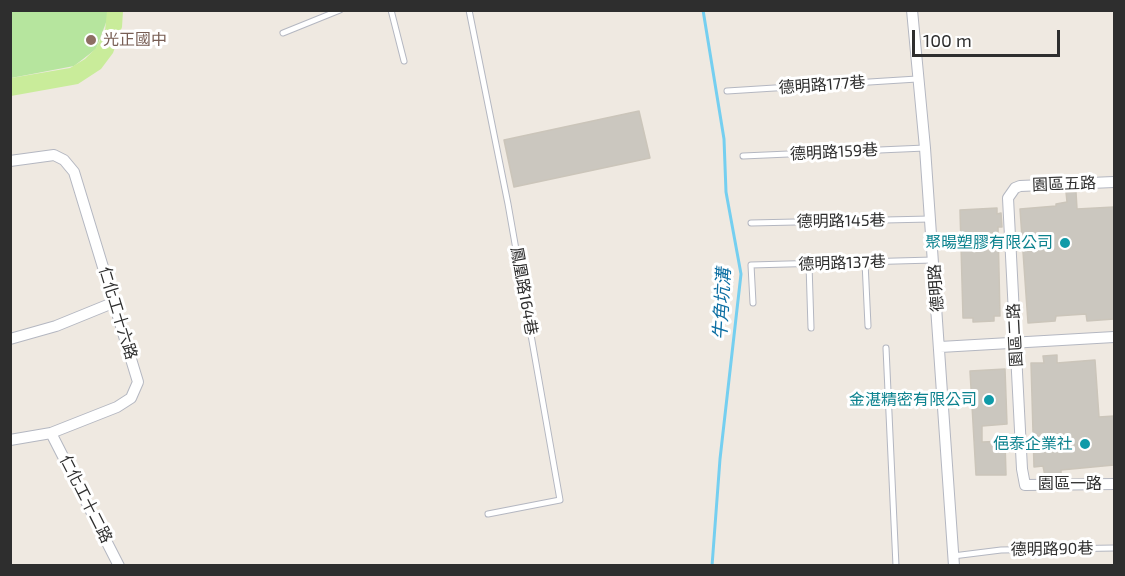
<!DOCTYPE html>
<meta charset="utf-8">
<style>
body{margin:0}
#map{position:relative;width:1125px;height:576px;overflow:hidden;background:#efe9e1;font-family:"Exo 2",sans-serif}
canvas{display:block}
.frame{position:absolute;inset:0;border:12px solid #2e2e2e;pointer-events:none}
.scale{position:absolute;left:912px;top:30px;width:148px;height:27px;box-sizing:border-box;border:3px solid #2e2e2e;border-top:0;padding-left:8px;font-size:18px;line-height:21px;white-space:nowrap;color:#2e2e2e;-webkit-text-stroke:4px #fff;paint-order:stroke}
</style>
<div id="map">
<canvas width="1125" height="576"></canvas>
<div class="frame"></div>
<div class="scale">100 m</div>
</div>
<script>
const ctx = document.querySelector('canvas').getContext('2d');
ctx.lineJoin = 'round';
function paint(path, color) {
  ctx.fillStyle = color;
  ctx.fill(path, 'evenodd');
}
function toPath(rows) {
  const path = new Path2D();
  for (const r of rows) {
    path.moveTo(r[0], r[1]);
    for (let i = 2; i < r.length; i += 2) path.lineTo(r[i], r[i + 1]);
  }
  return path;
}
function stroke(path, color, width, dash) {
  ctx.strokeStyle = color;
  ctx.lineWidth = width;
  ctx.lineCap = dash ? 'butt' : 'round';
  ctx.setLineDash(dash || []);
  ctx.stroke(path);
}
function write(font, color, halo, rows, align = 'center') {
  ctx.font = font + ' "Exo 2","Noto Sans TC",sans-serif';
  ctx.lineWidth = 6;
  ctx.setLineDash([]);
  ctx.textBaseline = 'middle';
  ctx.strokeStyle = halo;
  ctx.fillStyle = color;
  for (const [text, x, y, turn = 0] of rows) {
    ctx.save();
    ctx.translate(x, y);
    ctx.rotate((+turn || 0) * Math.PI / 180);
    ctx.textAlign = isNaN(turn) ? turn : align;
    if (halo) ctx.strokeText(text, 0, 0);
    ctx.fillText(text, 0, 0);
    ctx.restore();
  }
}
paint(toPath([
 [11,11,107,11,107,20,96,49,74,66,11,78]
]), '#b6e59e');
paint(toPath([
 [107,11,123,11,122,27,113,53,101,69,78,84,11,96,11,78,70,68,85,59,96,48,105,31]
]), '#c9ec9a');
stroke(toPath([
 [703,10,724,139,726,192,741,274,720,459,712,566]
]), '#75cff0', 3);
const building = toPath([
 [639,111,650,158,514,187,504,140,639,111],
 [1066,192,1076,192,1077,209,1114,207,1114,319,1087,321,1086,314,1056,316,1055,321,1028,323,1020,209,1056,206,1056,204,1067,202,1066,192],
 [997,208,997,214,1001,213,1002,227,998,227,1000,316,994,316,994,321,973,322,973,318,963,318,960,210,997,208],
 [1057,355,1057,363,1095,360,1099,417,1114,416,1114,465,1061,470,1061,475,1045,476,1043,466,1034,467,1031,363,1044,363,1043,356,1057,355],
 [1005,369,1007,424,982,426,982,442,1005,441,1006,475,976,475,970,371,1005,369]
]);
paint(building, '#cbc7bf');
stroke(building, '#cbc5ba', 1.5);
const service = toPath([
 [391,10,404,61],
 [469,10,508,204,560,500,488,514],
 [283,33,340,10],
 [727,91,917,79],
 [743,156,925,148],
 [751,223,930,219],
 [865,262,868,326],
 [809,264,811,328],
 [753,303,751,265,933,260],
 [886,348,896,566],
 [953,556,1001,550,1114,548]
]);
const minor = toPath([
 [912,10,925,148,954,566],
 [10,161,54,155,64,160,74,172,138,382,131,398,117,407,51,433,10,440],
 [1114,182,1020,186,1015,188,1008,198,1022,469,1025,485,1114,484],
 [10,339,56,326,115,302],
 [940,347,1114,337],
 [51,433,119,566]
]);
stroke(service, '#b4b7c1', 7);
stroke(minor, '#b4b7c1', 12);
stroke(service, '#fff', 5);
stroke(minor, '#fff', 10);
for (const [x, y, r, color] of [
 [91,40,6,"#8d6e63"],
 [1065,243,6,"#0f9aa8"],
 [989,400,6,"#0f9aa8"],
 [1085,444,6,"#0f9aa8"]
]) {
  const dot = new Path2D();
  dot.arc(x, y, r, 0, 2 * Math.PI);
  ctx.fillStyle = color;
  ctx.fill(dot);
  stroke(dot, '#fff', 2);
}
write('16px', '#785e54', '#fff', [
 ["光正國中",103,40]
], 'left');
write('16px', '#2e2e2e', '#fff', [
 ["德明路177巷",822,85,-4],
 ["德明路159巷",834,152,-3],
 ["園區五路",1064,184,-2],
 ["德明路145巷",841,221,-1],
 ["德明路137巷",842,263,-2],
 ["德明路",936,288,-94],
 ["鳳凰路164巷",524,291,80],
 ["仁化工十六路",118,313,73],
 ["園區二路",1015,335,-93],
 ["園區一路",1070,484],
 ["仁化工十二路",86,499,63],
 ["德明路90巷",1052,549,-1]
]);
write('16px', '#0d838f', '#fff', [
 ["聚暘塑膠有限公司",1053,243],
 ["金湛精密有限公司",977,400],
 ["俋泰企業社",1073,444]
], 'right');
write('italic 18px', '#0d6fa3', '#fff', [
 ["牛角坑溝",722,304,-87]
]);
</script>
